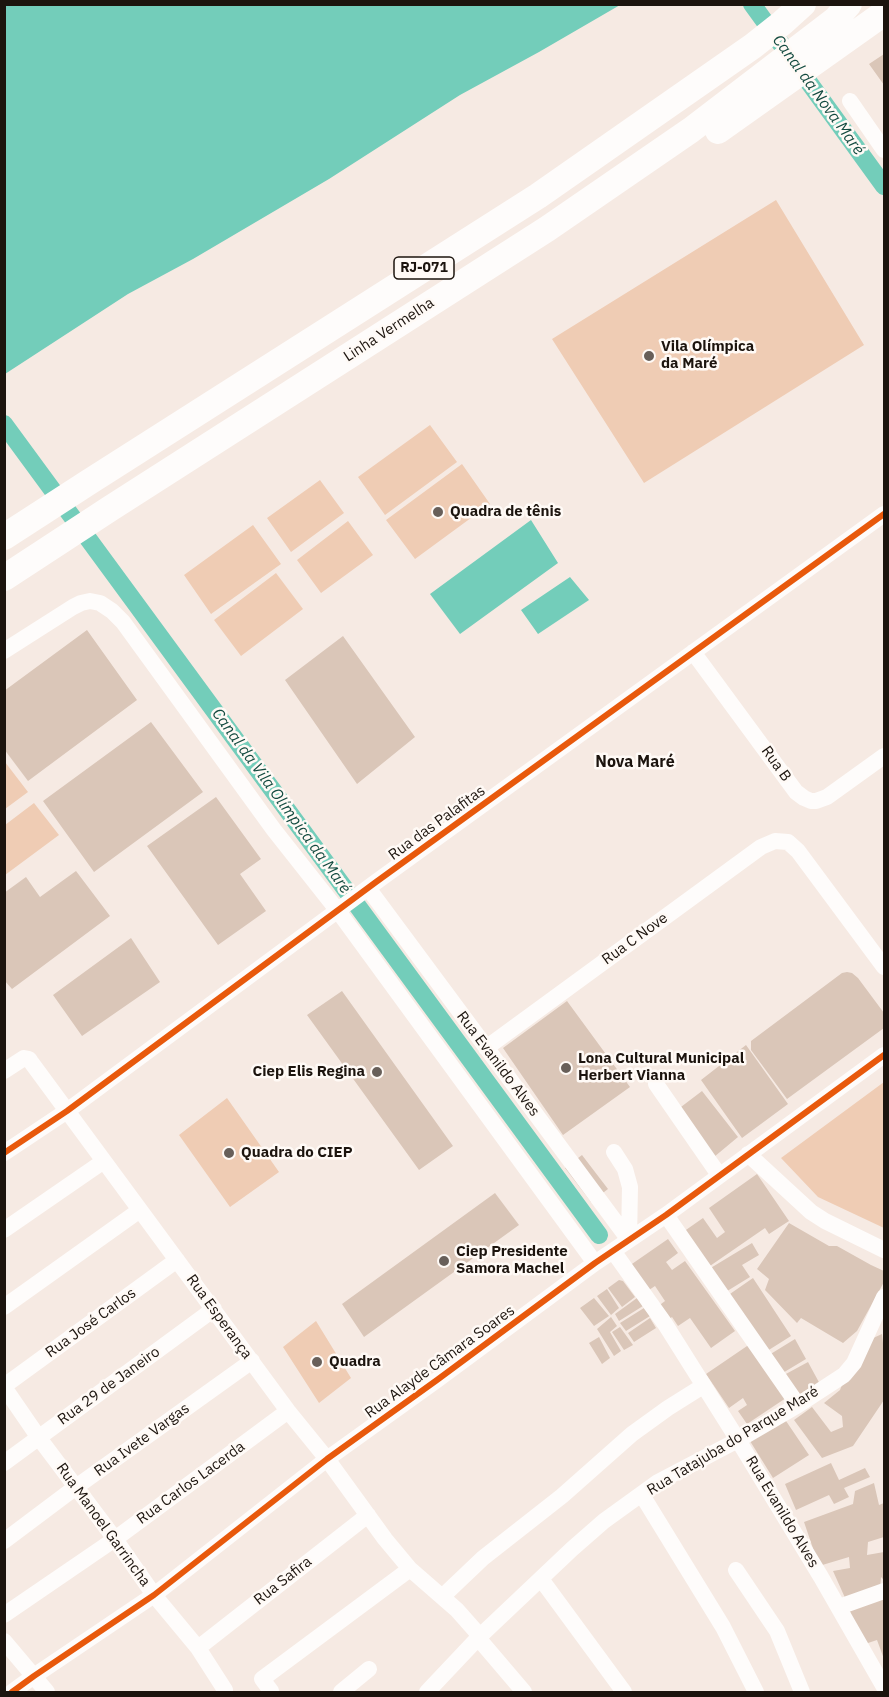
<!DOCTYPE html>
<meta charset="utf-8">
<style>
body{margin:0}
#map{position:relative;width:889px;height:1697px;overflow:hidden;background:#f6eae3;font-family:"IBM Plex Sans",sans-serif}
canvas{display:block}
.frame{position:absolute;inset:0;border:6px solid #1c140e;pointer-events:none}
</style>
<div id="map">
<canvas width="889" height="1697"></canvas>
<div class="frame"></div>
</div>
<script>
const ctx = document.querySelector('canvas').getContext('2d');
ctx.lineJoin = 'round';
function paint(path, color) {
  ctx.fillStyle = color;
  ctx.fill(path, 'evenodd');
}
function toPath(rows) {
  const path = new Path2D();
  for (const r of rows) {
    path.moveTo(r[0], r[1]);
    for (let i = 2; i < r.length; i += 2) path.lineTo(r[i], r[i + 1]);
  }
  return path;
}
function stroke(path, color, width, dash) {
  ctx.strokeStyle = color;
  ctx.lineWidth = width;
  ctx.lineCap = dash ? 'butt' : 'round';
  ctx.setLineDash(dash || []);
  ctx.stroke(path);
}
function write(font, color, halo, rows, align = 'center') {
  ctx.font = font + ' "IBM Plex Sans",sans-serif';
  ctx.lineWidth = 5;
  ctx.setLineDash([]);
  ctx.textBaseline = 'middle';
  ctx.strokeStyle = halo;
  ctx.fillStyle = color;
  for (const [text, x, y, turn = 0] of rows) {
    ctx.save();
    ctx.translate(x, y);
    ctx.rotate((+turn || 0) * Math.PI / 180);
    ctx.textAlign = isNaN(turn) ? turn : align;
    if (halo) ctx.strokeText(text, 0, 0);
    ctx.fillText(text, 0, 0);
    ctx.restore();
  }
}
paint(toPath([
 [776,200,864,345,644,483,552,339],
 [430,425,457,462,385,515,358,477],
 [462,464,490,504,415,559,386,520],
 [320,480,344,513,291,552,267,518],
 [348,521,373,555,321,593,297,560],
 [253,525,281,564,211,614,184,575],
 [276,573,303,609,241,656,214,620],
 [5,762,28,792,5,809,4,809],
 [34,803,59,835,5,875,5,825],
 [884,1082,884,1228,818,1197,781,1158],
 [227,1098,279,1172,230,1207,179,1135],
 [316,1321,351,1378,319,1403,283,1347]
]), '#efccb4');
paint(toPath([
 [5,4,620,4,620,5,539,52,460,95,329,179,193,259,128,294,5,374],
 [531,520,558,563,460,634,430,594],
 [570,577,589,600,538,634,521,610]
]), '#73cdba');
stroke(toPath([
 [752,4,884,186],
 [4,424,599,1235]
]), '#73cdba', 18);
paint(toPath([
 [884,54,884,85,869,64],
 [87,630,137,700,28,781,4,749,4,691],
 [343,636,415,737,357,784,285,680],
 [151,722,203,792,94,872,43,801],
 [216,797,261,859,240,874,266,911,218,945,147,846],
 [76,871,110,916,12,989,4,980,4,893,26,877,40,897],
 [131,938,160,982,82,1036,53,995],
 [847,972,852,973,858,978,884,1013,884,1028,787,1099,751,1050,751,1041,842,973],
 [342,991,453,1146,419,1170,307,1015],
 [567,1001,630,1087,563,1135,503,1048],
 [746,1045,788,1104,742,1138,701,1080],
 [702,1091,738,1137,714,1157,677,1110],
 [582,1155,608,1189,591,1202,565,1168],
 [757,1174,789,1221,769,1234,765,1228,707,1268,683,1232,703,1218,717,1238,725,1232,709,1208],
 [495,1193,519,1225,364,1337,342,1304],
 [789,1223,829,1246,837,1246,871,1265,884,1271,884,1282,857,1331,843,1343,801,1318,797,1323,765,1290,769,1279,757,1269],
 [668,1239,678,1253,666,1262,672,1270,685,1261,735,1331,711,1348,690,1318,678,1326,672,1317,667,1321,657,1307,665,1301,655,1286,646,1292,629,1266],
 [752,1243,759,1255,742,1265,750,1277,724,1293,709,1269],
 [753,1278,791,1336,764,1353,727,1296],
 [619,1280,623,1281,635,1297,622,1307,608,1288],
 [607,1289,619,1308,611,1315,597,1296],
 [594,1298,609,1316,594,1326,580,1308],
 [637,1298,643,1306,619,1321,615,1314],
 [644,1308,650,1316,626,1331,620,1323],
 [611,1317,617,1326,610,1332,621,1351,614,1356,597,1329],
 [650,1318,656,1328,634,1342,628,1333],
 [620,1327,633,1345,624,1350,612,1332],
 [882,1334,883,1343,884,1342,884,1400,853,1446,822,1458,794,1420,812,1407,831,1432,843,1427,842,1416,824,1403,840,1390,845,1377,871,1339],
 [599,1337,610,1358,602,1364,589,1343],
 [795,1339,806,1359,781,1374,769,1355],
 [750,1344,786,1398,747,1424,738,1411,747,1405,743,1398,729,1408,706,1374],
 [808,1362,821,1386,798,1400,784,1375],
 [784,1418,809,1455,773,1478,750,1441],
 [831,1463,839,1480,865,1468,870,1477,844,1488,849,1497,834,1504,829,1495,796,1510,785,1484],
 [874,1483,879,1505,884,1503,884,1537,868,1542,867,1555,884,1552,884,1580,881,1577,880,1590,846,1600,833,1571,850,1568,849,1557,819,1566,804,1522,853,1504,855,1491],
 [884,1597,884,1659,877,1640,862,1645,849,1609]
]), '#dac6b8');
stroke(toPath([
 [850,101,884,150],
 [4,651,73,607,81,603,90,601,100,603,112,611,123,622,274,830,338,911,595,1263],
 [693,652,796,792,804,798,811,801,816,801,827,797,884,756],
 [368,888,629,1240],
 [486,1048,761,847,775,841,788,842,798,851,884,967],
 [4,1071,24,1058,29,1059,31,1062,288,1411,327,1459,385,1539,410,1569,457,1610,480,1636],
 [656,1084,719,1175],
 [614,1152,625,1169,630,1187,629,1240],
 [4,1153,67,1111,376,882,884,514],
 [748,1154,811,1212,825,1221,884,1250],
 [666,1215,798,1405],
 [4,1230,104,1161],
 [613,1251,665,1324,738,1440,821,1577,884,1687],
 [4,1307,140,1210],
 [4,1386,177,1260],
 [4,1387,39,1438,115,1539,154,1595,198,1648,225,1690],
 [4,1463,214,1309],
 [642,1495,723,1627,756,1692],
 [4,1541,76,1487,252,1361],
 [736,1570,777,1631,802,1692],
 [541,1579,624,1692],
 [442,1597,483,1558,562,1496,632,1434,668,1408,703,1386],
 [839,1607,884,1591],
 [4,1615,115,1539,288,1411],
 [478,1638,524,1692],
 [4,1641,47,1692],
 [198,1648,368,1515],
 [12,1692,34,1676,154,1595,327,1459,437,1380,595,1263,666,1215,884,1055],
 [269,1692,271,1691,262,1679,410,1569],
 [341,1692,369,1669],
 [427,1692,478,1638,572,1549,604,1521,658,1482,738,1440,798,1405,844,1375,854,1363,884,1297]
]), '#fefcfb', 16);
stroke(toPath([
 [718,131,884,13],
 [4,537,89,482,538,196,753,46,782,23,803,4],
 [4,578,111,508,547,229,691,130,836,19,849,4]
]), '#fefcfb', 26);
stroke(toPath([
 [4,1153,67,1111,376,882,884,514],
 [12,1692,34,1676,154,1595,327,1459,437,1380,595,1263,666,1215,884,1055]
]), '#e8590c', 6);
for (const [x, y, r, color] of [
 [649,356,6,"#685f59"],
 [438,512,6,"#685f59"],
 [566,1068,6,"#685f59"],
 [377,1072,6,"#685f59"],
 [229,1153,6,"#685f59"],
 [444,1261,6,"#685f59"],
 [317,1362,6,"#685f59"]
]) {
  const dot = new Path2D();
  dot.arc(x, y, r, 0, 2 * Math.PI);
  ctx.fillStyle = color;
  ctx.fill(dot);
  stroke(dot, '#fffaf6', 2);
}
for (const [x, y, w] of [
 [424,268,60]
]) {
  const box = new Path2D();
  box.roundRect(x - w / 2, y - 11, w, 22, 4.5);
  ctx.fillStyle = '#fffaf6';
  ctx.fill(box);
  stroke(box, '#1c140e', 1.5);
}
write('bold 14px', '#1c140e', null, [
 ["RJ-071",424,268]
]);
write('15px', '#1c140e', '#fffaf6', [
 ["Linha Vermelha",389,330,-33],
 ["Rua B",776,764,54],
 ["Rua das Palafitas",437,823,-36],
 ["Rua C Nove",635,939,-36],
 ["Rua Evanildo Alves",498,1064,53],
 ["Rua Esperança",219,1317,54],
 ["Rua José Carlos",91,1323,-36],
 ["Rua Alayde Câmara Soares",440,1362,-36],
 ["Rua 29 de Janeiro",109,1386,-36],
 ["Rua Ivete Vargas",142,1440,-36],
 ["Rua Tatajuba do Parque Maré",733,1441,-31],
 ["Rua Carlos Lacerda",191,1483,-36],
 ["Rua Evanildo Alves",782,1512,59],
 ["Rua Manoel Garrincha",103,1525,54],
 ["Rua Safira",283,1581,-38]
]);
write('bold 15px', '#1c140e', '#fffaf6', [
 ["Vila Olímpica",661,347],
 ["da Maré",661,364],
 ["Quadra de tênis",450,512],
 ["Lona Cultural Municipal",578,1059],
 ["Herbert Vianna",578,1076],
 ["Ciep Elis Regina",365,1072,"right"],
 ["Quadra do CIEP",241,1153],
 ["Ciep Presidente",456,1252],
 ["Samora Machel",456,1269],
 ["Quadra",329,1362]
], 'left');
write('italic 16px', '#124a3f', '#fffaf6', [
 ["Canal da Nova Maré",818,95,54],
 ["Canal da Vila Olímpica da Maré",281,801,54]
]);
write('bold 16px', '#1c140e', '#fffaf6', [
 ["Nova Maré",635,762]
]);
</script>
